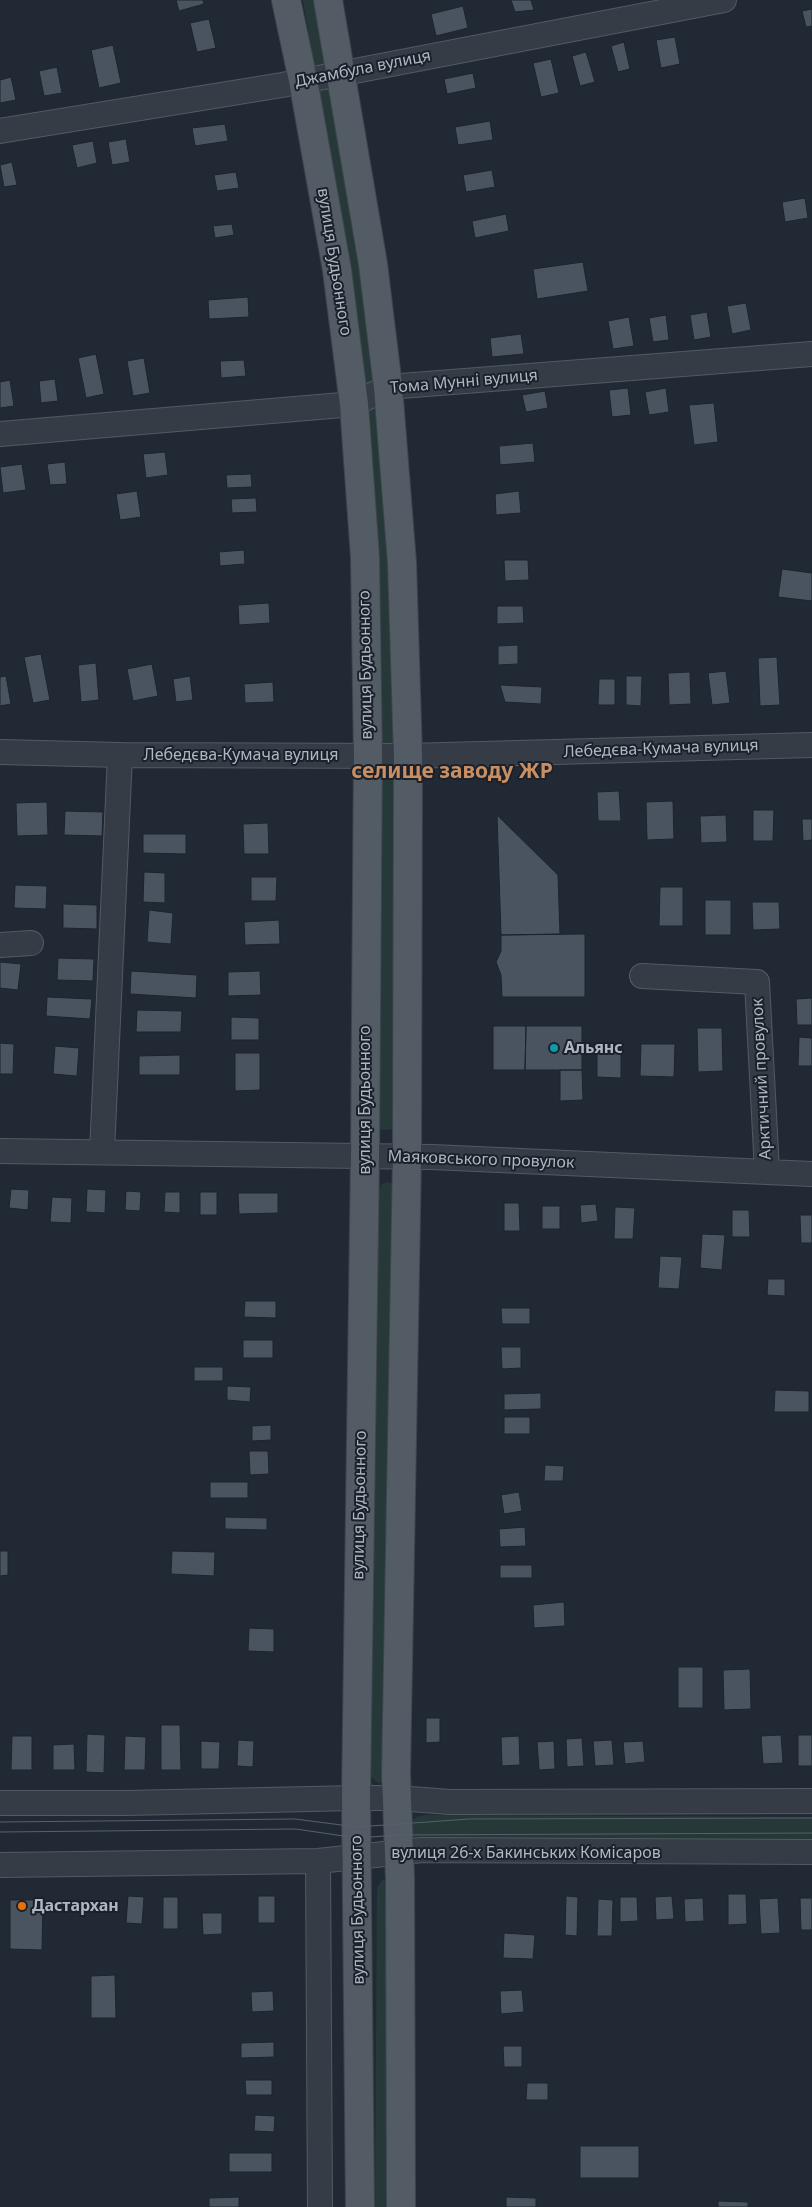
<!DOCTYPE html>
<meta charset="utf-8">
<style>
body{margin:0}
canvas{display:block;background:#212a34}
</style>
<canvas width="812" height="2207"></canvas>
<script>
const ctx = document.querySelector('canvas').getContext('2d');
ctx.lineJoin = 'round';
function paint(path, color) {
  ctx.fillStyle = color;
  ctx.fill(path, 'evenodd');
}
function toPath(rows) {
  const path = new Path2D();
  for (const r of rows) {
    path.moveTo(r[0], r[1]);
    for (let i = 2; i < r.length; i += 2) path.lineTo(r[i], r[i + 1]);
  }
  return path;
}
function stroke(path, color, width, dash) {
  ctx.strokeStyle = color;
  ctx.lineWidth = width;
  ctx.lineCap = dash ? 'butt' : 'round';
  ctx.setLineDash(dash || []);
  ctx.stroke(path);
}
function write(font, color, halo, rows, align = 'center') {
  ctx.font = font + ' "Noto Sans",sans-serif';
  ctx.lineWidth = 4;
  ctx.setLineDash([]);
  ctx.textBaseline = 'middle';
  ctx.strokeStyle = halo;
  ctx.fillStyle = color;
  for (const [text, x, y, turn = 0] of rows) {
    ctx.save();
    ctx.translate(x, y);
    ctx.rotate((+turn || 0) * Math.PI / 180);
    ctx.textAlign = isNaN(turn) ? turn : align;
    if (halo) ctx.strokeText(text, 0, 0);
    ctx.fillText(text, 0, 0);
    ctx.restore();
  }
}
paint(toPath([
 [303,0,319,0,331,69,315,71],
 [335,80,377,383,361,389,348,269,317,84],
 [379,400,391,542,394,745,381,743,364,409],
 [388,769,395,771,397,1124,393,1129,385,1130,379,1129,376,1118,380,778],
 [387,1182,394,1184,384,1780,379,1783,366,1773,369,1598,379,1189,382,1184],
 [425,1815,812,1817,812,1844,419,1843,410,1838,409,1822,417,1817],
 [382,1880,387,1880,393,2207,375,2207,377,1891,378,1886]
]), '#263837');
const building = toPath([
 [176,0,203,0,204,4,179,11,176,0],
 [511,0,531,0,534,10,515,12,511,0],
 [463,6,468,28,436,36,431,14,463,6],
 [812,9,812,26,806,27,802,11,812,9],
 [209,19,216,48,197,52,190,23,209,19],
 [675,37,680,64,661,68,656,40,675,37],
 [624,42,630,69,618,72,611,46,624,42],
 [113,45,121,83,99,88,91,50,113,45],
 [586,52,595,82,580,86,572,56,586,52],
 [551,59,559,93,541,97,533,63,551,59],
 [57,67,62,93,44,96,39,71,57,67],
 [473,73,476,88,447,94,444,79,473,73],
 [11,77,16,100,0,103,0,80,11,77],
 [490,121,493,140,458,145,455,127,490,121],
 [225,124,228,141,195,146,192,128,225,124],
 [126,139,130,162,112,165,108,142,126,139],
 [93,141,97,163,77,168,72,145,93,141],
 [12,162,17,185,4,187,0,165,12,162],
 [492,170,495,187,466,192,463,175,492,170],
 [236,172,239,188,217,191,214,175,236,172],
 [805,198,808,218,785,222,782,202,805,198],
 [506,214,509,231,475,238,472,221,506,214],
 [232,224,234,235,215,238,213,226,232,224],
 [583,262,588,291,537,299,533,269,583,262],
 [248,297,249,317,209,319,208,300,248,297],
 [746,303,751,330,732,334,727,306,746,303],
 [707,312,711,337,694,340,690,315,707,312],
 [666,315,669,340,653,342,649,318,666,315],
 [629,317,634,346,613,349,608,321,629,317],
 [521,334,524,354,492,357,490,338,521,334],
 [96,354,104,394,86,398,78,358,96,354],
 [144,358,150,393,133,396,127,361,144,358],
 [244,360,246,376,221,378,220,361,244,360],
 [55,379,58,401,41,403,39,381,55,379],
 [10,380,14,406,0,408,0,382,10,380],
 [628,388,631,415,612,417,609,390,628,388],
 [666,388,669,412,649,415,645,392,666,388],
 [545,391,548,408,526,412,522,395,545,391],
 [714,403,718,442,694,445,689,405,714,403],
 [533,443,535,462,500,465,499,446,533,443],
 [165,452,168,475,146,478,143,454,165,452],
 [65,462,67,484,50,485,47,464,65,462],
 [22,464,26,490,3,493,0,467,22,464],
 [251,474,252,487,227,488,226,475,251,474],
 [137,491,141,517,120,520,116,494,137,491],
 [519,491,521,513,496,515,495,494,519,491],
 [256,498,257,512,232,513,231,499,256,498],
 [244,550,245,564,220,566,219,552,244,550],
 [504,560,528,560,529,580,505,581,504,560],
 [782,569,812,573,812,601,778,597,782,569],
 [269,603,270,623,239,625,238,605,269,603],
 [497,606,523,606,524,623,497,624,497,606],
 [518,645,518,664,498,665,498,646,518,645],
 [41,654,50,700,33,703,24,657,41,654],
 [777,657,780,705,760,706,758,658,777,657],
 [96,663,99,700,81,702,78,665,96,663],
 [152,664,158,696,133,701,127,669,152,664],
 [726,671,730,703,712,705,708,673,726,671],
 [690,672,691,704,669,705,668,673,690,672],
 [6,676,11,704,0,706,0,677,6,676],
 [190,676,193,700,176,702,173,679,190,676],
 [626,676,642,676,641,706,626,705,626,676],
 [599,679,615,679,615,705,598,705,599,679],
 [273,682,274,702,245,703,244,684,273,682],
 [500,685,542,687,541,704,505,702,500,685],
 [619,791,621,821,598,821,597,792,619,791],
 [673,801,674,839,647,840,646,802,673,801],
 [47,802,48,835,17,836,16,803,47,802],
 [753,810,774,810,773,841,753,841,753,810],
 [65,811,103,812,102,836,64,835,65,811],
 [497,815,558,875,560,934,501,935,497,815],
 [726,815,727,842,701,843,700,816,726,815],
 [802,819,812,819,812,840,803,841,802,819],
 [268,823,269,854,244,854,243,824,268,823],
 [143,834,186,834,186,854,143,853,143,834],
 [144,872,165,873,165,903,143,902,144,872],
 [251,877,277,877,276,901,251,901,251,877],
 [15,885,47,886,46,909,14,908,15,885],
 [660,887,683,887,683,926,659,926,660,887],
 [705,900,731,900,731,935,705,935,705,900],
 [752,902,779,902,780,929,753,930,752,902],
 [63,904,97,905,97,929,63,928,63,904],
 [149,910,173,913,171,944,147,942,149,910],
 [279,920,280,944,245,945,244,922,279,920],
 [585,934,585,997,502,997,501,975,496,962,501,951,501,935,585,934],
 [58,958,94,959,93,981,57,980,58,958],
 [0,962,21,964,18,990,0,988,0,962],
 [131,971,197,975,196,998,130,994,131,971],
 [260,971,261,995,228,996,228,972,260,971],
 [47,997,92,999,90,1019,46,1016,47,997],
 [812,998,812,1025,797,1025,796,999,812,998],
 [137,1010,182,1011,181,1032,136,1032,137,1010],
 [231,1017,259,1018,259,1040,231,1040,231,1017],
 [493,1026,526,1026,525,1070,493,1070,493,1026],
 [526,1026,582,1026,582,1070,525,1070,526,1026],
 [697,1028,722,1028,723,1071,698,1072,697,1028],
 [799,1037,812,1038,812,1066,798,1066,799,1037],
 [0,1043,14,1044,13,1074,0,1074,0,1043],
 [641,1044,675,1044,674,1077,640,1076,641,1044],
 [55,1046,79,1048,77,1076,53,1074,55,1046],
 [597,1052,621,1052,621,1078,597,1077,597,1052],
 [235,1053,260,1053,260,1090,235,1091,235,1053],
 [180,1055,180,1075,139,1075,139,1056,180,1055],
 [560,1070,582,1070,583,1100,560,1101,560,1070],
 [11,1189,29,1190,28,1210,9,1208,11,1189],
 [87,1189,106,1190,105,1213,86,1212,87,1189],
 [126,1191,141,1192,140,1211,125,1210,126,1191],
 [165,1192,180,1192,180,1213,164,1212,165,1192],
 [200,1192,217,1192,217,1215,200,1215,200,1192],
 [238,1193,278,1193,278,1213,239,1214,238,1193],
 [52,1197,72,1198,71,1223,50,1222,52,1197],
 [504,1203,519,1203,520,1231,504,1231,504,1203],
 [596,1204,598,1221,581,1223,580,1205,596,1204],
 [542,1206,560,1206,560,1229,542,1229,542,1206],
 [615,1207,635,1208,633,1239,614,1239,615,1207],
 [732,1210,749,1210,750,1237,732,1237,732,1210],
 [800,1215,812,1215,812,1243,801,1243,800,1215],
 [702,1234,725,1235,722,1270,700,1268,702,1234],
 [660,1256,682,1257,679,1289,658,1288,660,1256],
 [768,1279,785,1279,785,1296,767,1295,768,1279],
 [245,1301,276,1301,276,1318,244,1317,245,1301],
 [501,1308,530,1308,530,1324,502,1324,501,1308],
 [243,1340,273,1340,273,1358,243,1358,243,1340],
 [501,1347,521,1347,521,1368,502,1369,501,1347],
 [194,1367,223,1367,223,1381,194,1381,194,1367],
 [227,1386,251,1387,250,1402,227,1400,227,1386],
 [775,1390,809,1391,809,1412,774,1412,775,1390],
 [541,1393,541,1409,504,1410,504,1394,541,1393],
 [504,1417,530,1417,530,1434,504,1434,504,1417],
 [271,1425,271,1440,252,1441,252,1426,271,1425],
 [249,1451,268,1451,269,1474,250,1475,249,1451],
 [545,1465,564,1466,563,1481,544,1481,545,1465],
 [210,1482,248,1482,248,1498,210,1498,210,1482],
 [519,1492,522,1511,504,1514,501,1495,519,1492],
 [225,1517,267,1518,267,1530,225,1529,225,1517],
 [525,1527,526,1546,500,1547,499,1529,525,1527],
 [0,1551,8,1551,8,1575,0,1576,0,1551],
 [172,1551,215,1552,214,1576,171,1574,172,1551],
 [500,1565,532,1565,532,1578,500,1578,500,1565],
 [564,1602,565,1626,534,1628,533,1605,564,1602],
 [249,1628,274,1629,274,1652,248,1651,249,1628],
 [678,1667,703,1667,703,1708,678,1708,678,1667],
 [750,1669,751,1709,724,1710,723,1670,750,1669],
 [426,1718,440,1718,440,1742,426,1743,426,1718],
 [161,1725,180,1725,181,1770,161,1770,161,1725],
 [87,1734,105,1735,104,1773,86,1772,87,1734],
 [781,1735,783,1763,763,1764,761,1736,781,1735],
 [798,1735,812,1735,812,1766,798,1766,798,1735],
 [12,1736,32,1736,32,1770,11,1770,12,1736],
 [125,1736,146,1737,145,1770,124,1770,125,1736],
 [519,1736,520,1765,502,1766,501,1737,519,1736],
 [582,1738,584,1766,567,1767,566,1739,582,1738],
 [238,1740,254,1741,253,1767,237,1766,238,1740],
 [612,1740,614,1765,595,1766,593,1741,612,1740],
 [201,1741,220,1742,219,1769,201,1769,201,1741],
 [554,1741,555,1769,539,1770,537,1742,554,1741],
 [643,1741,645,1762,625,1764,623,1742,643,1741],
 [74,1744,75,1770,53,1770,53,1745,74,1744],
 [728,1894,746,1894,747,1924,728,1925,728,1894],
 [128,1896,144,1897,142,1924,126,1923,128,1896],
 [258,1896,275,1896,275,1923,258,1923,258,1896],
 [566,1896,578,1897,577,1936,565,1935,566,1896],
 [672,1896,674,1919,656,1920,655,1897,672,1896],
 [163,1897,178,1897,178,1929,163,1929,163,1897],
 [620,1897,637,1897,638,1921,620,1922,620,1897],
 [703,1898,704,1921,685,1922,684,1899,703,1898],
 [778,1898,780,1933,761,1934,759,1899,778,1898],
 [800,1898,812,1898,812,1930,801,1930,800,1898],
 [598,1899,613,1900,612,1936,597,1936,598,1899],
 [10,1900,43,1900,42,1950,10,1949,10,1900],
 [202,1913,222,1913,222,1934,203,1935,202,1913],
 [504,1933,535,1935,533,1959,503,1958,504,1933],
 [115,1975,116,2018,91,2018,91,1976,115,1975],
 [522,1990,524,2012,501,2014,500,1991,522,1990],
 [273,1991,274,2011,252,2012,251,1992,273,1991],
 [274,2042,274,2057,241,2058,241,2043,274,2042],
 [503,2046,522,2046,522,2067,504,2067,503,2046],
 [245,2080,272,2080,272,2095,246,2095,245,2080],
 [527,2083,548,2083,548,2100,526,2100,527,2083],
 [255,2115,275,2116,274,2132,254,2131,255,2115],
 [580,2146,639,2146,639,2178,580,2178,580,2146],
 [229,2153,272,2153,272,2172,229,2172,229,2153],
 [239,2197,239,2207,209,2207,209,2198,239,2197],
 [506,2197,536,2198,536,2207,506,2207,506,2197],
 [718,2201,748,2202,748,2207,718,2207,718,2201]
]);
paint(building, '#4a5460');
stroke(building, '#1c232c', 1);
const minor = toPath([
 [0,131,282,85,724,0],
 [0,434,354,404,388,387,812,354],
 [0,752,120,755,408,756,812,745],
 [0,945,31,943],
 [642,976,757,982,767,1171],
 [0,1151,432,1157,812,1174],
 [102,1152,120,755],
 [0,1803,127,1803,356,1798,397,1798,450,1802,812,1801],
 [318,1861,320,2207],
 [0,1865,318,1861,422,1850,812,1852]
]);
const major = toPath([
 [286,0,303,80,337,270,354,404,365,557,368,756,365,1156,356,1798,360,2207],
 [328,0,373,264,388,387,402,563,408,756,407,1157,396,1774,400,1879,401,2207]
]);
stroke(minor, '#525a63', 26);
stroke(major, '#3e454f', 30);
stroke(minor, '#353c45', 24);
stroke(major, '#535b65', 28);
stroke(toPath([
 [0,1822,295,1819,357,1827,469,1819,812,1818],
 [0,1832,296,1829,357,1838,398,1835,812,1833]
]), '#57606c', 1);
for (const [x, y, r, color] of [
 [554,1048,5,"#0f9aa8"],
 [22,1906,5,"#e8710a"]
]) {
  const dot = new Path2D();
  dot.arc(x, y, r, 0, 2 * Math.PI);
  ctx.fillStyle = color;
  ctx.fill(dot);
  stroke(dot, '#1a212a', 2);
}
write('16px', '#afb7c2', '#1a212a', [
 ["Джамбула вулиця",363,69,-11],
 ["вулиця Будьонного",334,262,81],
 ["Тома Мунні вулиця",464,382,-5],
 ["вулиця Будьонного",366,665,-91],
 ["Лебедєва-Кумача вулиця",661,749,-2],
 ["Лебедєва-Кумача вулиця",241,755],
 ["Арктичний провулок",762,1079,-93],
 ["вулиця Будьонного",365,1100,-90],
 ["Маяковського провулок",481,1160,2],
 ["вулиця Будьонного",360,1505,-89],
 ["вулиця 26-х Бакинських Комісаров",526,1853],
 ["вулиця Будьонного",358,1910,-91]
]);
write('bold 16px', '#afb7c2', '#1a212a', [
 ["Альянс",564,1048],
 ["Дастархан",32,1906]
], 'left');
write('bold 21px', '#c88e64', '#1a212a', [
 ["селище заводу ЖР",452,772]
]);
</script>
